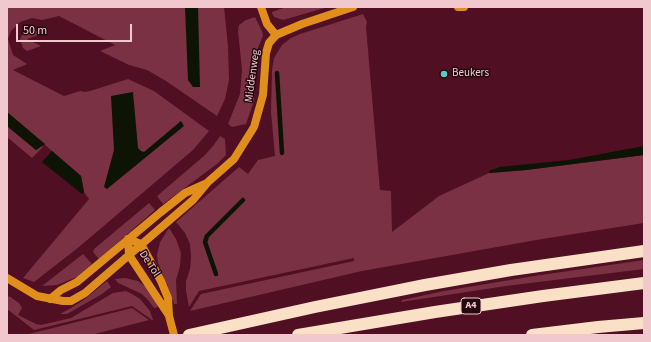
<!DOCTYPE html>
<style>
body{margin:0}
#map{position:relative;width:651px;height:342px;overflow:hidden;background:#500f23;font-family:"Source Sans 3",sans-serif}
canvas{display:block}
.frame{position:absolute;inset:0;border:8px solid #f1c8ce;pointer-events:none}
.scale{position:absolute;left:16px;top:24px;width:116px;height:18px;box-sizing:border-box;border:2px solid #f1c8ce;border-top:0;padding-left:5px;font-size:12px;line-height:14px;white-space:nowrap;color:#f1c8ce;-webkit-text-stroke:3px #250910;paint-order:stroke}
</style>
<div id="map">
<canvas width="651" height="342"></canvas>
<div class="frame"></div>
<div class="scale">50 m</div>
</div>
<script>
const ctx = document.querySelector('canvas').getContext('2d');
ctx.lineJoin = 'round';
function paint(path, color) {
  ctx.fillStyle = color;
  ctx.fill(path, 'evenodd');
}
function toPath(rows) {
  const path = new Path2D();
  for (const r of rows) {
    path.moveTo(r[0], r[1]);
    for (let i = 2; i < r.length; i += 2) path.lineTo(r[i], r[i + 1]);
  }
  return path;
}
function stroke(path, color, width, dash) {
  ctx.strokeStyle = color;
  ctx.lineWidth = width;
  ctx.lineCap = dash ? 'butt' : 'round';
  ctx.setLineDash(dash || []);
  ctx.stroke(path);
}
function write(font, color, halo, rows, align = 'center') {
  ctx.font = font + ' "Source Sans 3",sans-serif';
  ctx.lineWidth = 3;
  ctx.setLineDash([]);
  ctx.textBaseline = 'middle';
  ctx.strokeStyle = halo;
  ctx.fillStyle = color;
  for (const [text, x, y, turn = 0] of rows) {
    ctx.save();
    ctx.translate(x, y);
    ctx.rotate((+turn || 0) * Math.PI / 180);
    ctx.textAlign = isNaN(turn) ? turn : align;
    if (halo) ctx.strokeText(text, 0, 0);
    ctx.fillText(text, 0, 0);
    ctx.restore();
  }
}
paint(toPath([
 [7,7,224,7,228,46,229,80,225,99,217,116,166,81,147,70,129,65,100,51,115,45,59,16,42,20,32,18,20,22,11,31,8,39,13,55,27,64,13,70,64,96,80,91,85,92,90,91,128,79,154,91,209,131,193,150,79,247,34,282,23,278,89,199,84,192,81,176,7,112],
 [286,7,328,7,283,20,274,17,272,13,272,12],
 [363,14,367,22,366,27,380,190,391,191,392,232,439,196,489,173,526,170,644,155,644,223,542,239,362,271,190,311,201,294,354,261,354,258,199,291,189,307,186,291,186,281,190,269,191,257,190,244,185,233,176,222,239,167,248,174,258,160,275,156,271,112,272,70,274,58,282,45,291,38,300,34],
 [255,17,262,31,263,36,256,52,254,101,246,124,232,127,228,124,240,94,242,70,238,31,239,25,246,20],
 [29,29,34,29,42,34,27,39,41,46,27,51,23,48,20,39,22,35],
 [7,126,36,150,42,146,43,147,32,158,7,137],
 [220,136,225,139,226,155,217,164,163,204,157,196,205,155,213,146],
 [149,203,155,210,99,259,93,252,94,249],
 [169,228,176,239,181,253,180,266,176,280,177,304,174,304,167,284,166,283,158,263,157,255,160,242],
 [83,254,92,264,77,277,57,285,42,286],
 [644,260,644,269,506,286,401,302,402,300,444,291,534,276],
 [125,278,138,281,146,287,155,300,158,307,154,308,149,301,142,294,118,283,115,279],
 [107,281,111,287,102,294,67,314,60,314,71,308,85,299],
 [126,291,132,294,140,299,150,311,153,320,152,320,132,306,34,330,7,309,7,299,9,296,19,303,22,308,18,315,36,324,41,325,71,318,113,293],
 [132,308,149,320,91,335,25,335]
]), '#7a3143');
paint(toPath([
 [185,7,198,7,200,87,193,87,188,80],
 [133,92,138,148,141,151,144,152,181,121,184,126,107,189,104,187,114,150,111,96],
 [7,112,45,144,36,150,7,126],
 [644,146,644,155,526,170,489,173,489,171,500,167,569,160],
 [52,151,81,176,84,192,82,194,42,162]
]), '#0d1405');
stroke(toPath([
 [277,73,282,153],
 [216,274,205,242,207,236,243,200]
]), '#0d1405', 4.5);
stroke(toPath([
 [261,7,267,24,276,35],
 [458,7,464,7],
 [128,239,141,244,161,281,168,298,169,316,174,335],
 [128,239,129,255,168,314],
 [7,278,37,296,63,301,71,301,85,293,193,200,208,182,234,159,254,127,263,95,266,53,269,43,276,35,302,24,353,7],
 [50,299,61,290,77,282,161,212,185,193,205,184]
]), '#e18f1c', 8);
stroke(toPath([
 [189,335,315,307,425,285,511,270,644,251],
 [298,335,435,312,543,296,644,283],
 [532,335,598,327,644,323]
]), '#f9e0c6', 12);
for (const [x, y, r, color] of [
 [444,74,4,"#56cec4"]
]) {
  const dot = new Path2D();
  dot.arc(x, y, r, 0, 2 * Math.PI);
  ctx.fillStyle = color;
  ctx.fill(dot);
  stroke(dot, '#250910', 1.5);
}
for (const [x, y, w] of [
 [471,306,20]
]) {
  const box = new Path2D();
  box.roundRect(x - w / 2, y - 8, w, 16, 3);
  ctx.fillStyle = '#250910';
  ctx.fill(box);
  stroke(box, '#f1c8ce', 1);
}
write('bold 10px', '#f1c8ce', null, [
 ["A4",471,306]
]);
write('11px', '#f1c8ce', '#250910', [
 ["Beukers",452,74]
], 'left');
write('11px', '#f1c8ce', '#250910', [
 ["Middenweg",253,76,-82],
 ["De Tol",149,264,57]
]);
</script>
